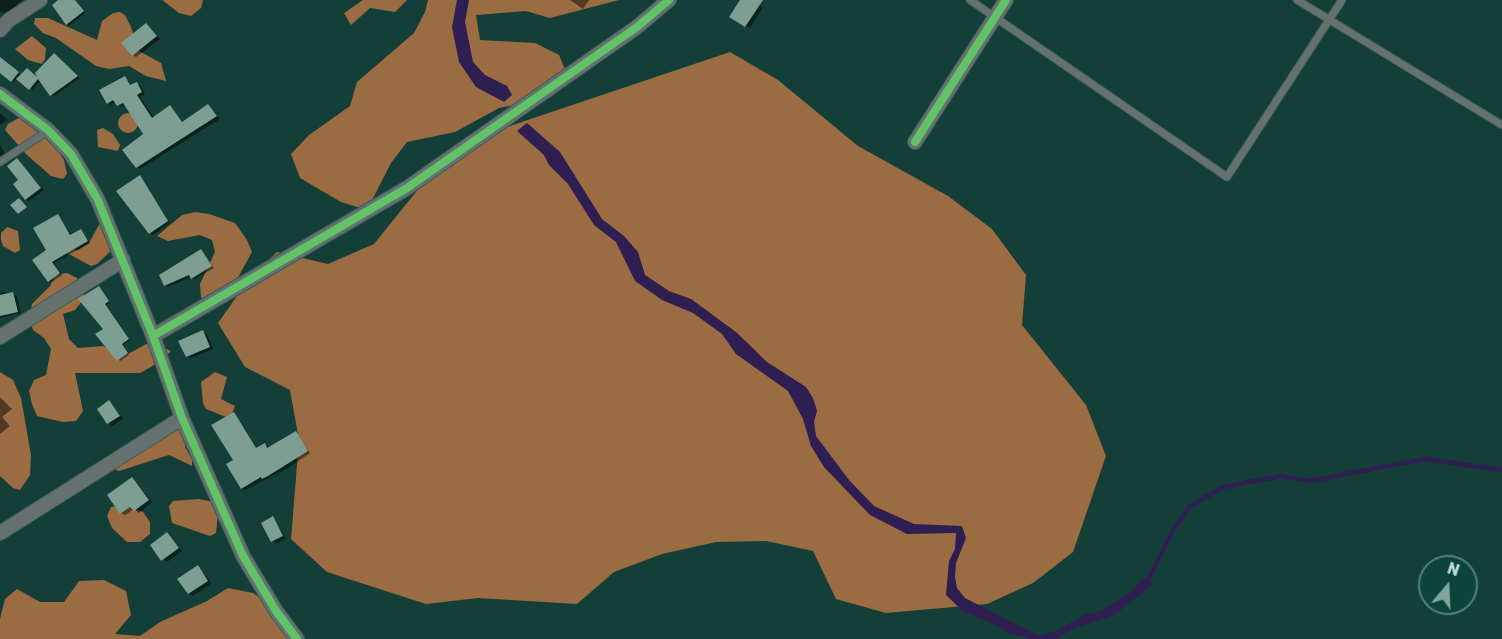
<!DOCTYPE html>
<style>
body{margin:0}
#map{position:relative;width:1502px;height:639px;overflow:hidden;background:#133f38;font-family:Rubik,sans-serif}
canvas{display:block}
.north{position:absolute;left:1418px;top:555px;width:60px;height:60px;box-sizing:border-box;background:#0d443a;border:2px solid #538177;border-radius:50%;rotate:19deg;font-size:16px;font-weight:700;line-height:24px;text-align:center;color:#bbdcd3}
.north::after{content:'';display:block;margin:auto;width:21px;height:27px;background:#80a59d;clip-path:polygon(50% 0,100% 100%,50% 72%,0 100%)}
</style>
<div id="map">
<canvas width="1502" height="639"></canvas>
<div class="north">N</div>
</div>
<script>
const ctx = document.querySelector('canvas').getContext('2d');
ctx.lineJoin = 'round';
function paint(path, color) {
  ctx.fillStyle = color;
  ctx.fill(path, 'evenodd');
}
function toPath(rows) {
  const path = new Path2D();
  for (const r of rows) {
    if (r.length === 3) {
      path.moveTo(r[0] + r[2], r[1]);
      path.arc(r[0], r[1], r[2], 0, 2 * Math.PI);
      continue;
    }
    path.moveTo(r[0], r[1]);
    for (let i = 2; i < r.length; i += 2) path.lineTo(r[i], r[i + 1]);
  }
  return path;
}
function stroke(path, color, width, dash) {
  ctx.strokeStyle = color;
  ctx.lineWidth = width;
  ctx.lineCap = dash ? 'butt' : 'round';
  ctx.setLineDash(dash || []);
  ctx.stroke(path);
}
paint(toPath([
 [162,0,203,0,201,8,191,16,179,13],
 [363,0,407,0,395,12,370,8,351,25,344,13],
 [428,0,619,0,550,18,526,11,476,15,480,40,535,43,559,55,570,81,550,98,499,108,455,132,407,142,391,163,367,210,341,202,300,178,291,154,309,135,350,106,357,82,414,33,425,12],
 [120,12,125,15,131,27,139,51,161,63,166,81,146,76,129,66,109,69,96,66,56,38,43,33,34,24,35,18,48,18,97,40,102,21,113,13],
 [32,36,46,48,45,59,42,64,28,60,15,49],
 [730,52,778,80,858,146,948,196,992,229,1026,275,1022,325,1086,405,1106,456,1073,552,1033,583,987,604,886,613,836,599,813,551,766,541,716,542,662,554,614,572,577,604,478,598,426,604,327,572,291,539,299,440,290,390,245,367,218,323,249,279,277,252,328,264,374,244,440,162,483,135],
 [128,123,10],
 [26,114,44,129,64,160,67,174,63,179,51,176,27,155,5,130,8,124],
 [103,128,113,134,120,145,118,151,98,147,97,130],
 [195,212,209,214,235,223,247,240,252,252,236,281,206,302,201,297,200,284,215,252,212,240,200,235,168,241,157,236,182,215],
 [101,221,111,251,97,264,91,266,67,253,72,249,78,250,89,243],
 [7,227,18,231,20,250,15,253,3,246,1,240,1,233],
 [67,273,77,278,85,288,83,300,75,310,63,314,69,339,78,348,103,346,128,354,150,342,171,351,163,360,140,373,75,373,83,411,76,421,63,422,37,416,32,404,29,391,34,380,46,375,51,349,44,338,33,330,29,318,32,304,50,286,55,275],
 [0,372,13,380,21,398,31,455,30,475,20,490,13,488,0,476],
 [215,372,227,377,221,399,235,406,232,414,226,417,206,409,203,403,201,382],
 [170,424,182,429,186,434,185,447,192,459,192,466,169,455,119,471,109,467],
 [199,499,213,502,218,514,216,533,210,536,172,523,169,506,173,501],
 [124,505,143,512,150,522,150,534,140,542,127,542,112,528,107,516,111,507],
 [104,580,126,591,131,615,115,634,140,636,160,622,207,601,228,588,253,593,274,607,294,624,304,639,0,639,0,619,5,599,17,589,40,602,64,602,79,581]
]), '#9b6c42');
paint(toPath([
 [457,0,469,0,465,22,473,62,485,75,507,86,512,95,504,102,476,87,459,62,452,27],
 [527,123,560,152,602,219,624,236,638,252,645,275,669,291,691,299,736,332,767,362,806,387,813,398,817,411,814,422,816,436,849,480,874,506,914,524,962,526,966,538,956,563,955,577,957,588,965,598,1039,636,1058,630,1086,614,1101,611,1133,590,1144,577,1154,584,1114,615,1072,629,1056,639,1031,639,1007,633,996,625,964,612,946,595,949,561,955,549,956,533,907,534,870,515,824,467,811,446,803,419,788,391,736,354,722,334,693,313,662,300,635,281,616,242,594,225,568,184,549,165,544,155,517,131]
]), '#2e1e52');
paint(toPath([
 [0,0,22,0,6,15,0,11],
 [61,0,75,0,85,13,69,26,67,24],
 [570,0,589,0,583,9],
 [742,0,752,0,763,7,750,28,731,16],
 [147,25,160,39,136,57,133,55],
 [57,57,80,78,54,96,41,80,32,90,17,78,13,82,0,71,3,61,21,75,38,78],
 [125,78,132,86,137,83,140,85,145,94,140,97,154,118,170,107,183,123,208,106,220,119,140,169,137,167,145,135,126,105,122,107,116,102,111,105,108,103],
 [0,113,8,120,0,125],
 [0,145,5,153,0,156],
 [17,160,44,190,29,201,26,199],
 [140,177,170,223,153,235,150,233],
 [58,216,72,236,81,231,90,243,54,263,62,275,52,282,49,281],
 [201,251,214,268,195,279,191,277,168,287,165,285],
 [101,289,110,303,106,305,130,340,123,345,129,355,120,361,105,330],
 [4,292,17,296,21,313,0,318,0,293],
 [203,332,207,334,213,349,191,358,187,356],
 [0,397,12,409,2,417,10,426,0,434],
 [109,402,123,418,112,426,99,410],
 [234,414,257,449,265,444,269,448,296,433,310,453,288,468,245,490,242,488,235,461],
 [132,478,152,502,139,513,134,509,125,515,121,513],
 [272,518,286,538,276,543,272,541],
 [167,534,182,551,167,562,163,559],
 [198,567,212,583,193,596,189,593]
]), '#0007');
stroke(toPath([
 [1146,584,1172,532,1190,506,1223,487,1281,476,1310,481,1425,459,1502,470]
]), '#2e1e52', 4.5);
paint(toPath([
 [58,0,75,0,84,11,66,25,52,5],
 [740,0,763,0,745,27,729,17],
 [146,23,157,36,132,56,121,43],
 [54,53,78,76,50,96,38,79,29,90,16,79,27,68,37,77,35,73],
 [0,57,19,72,11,82,0,73],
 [125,76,130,85,137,82,142,92,137,95,152,118,170,105,182,122,208,104,217,116,136,168,122,150,143,134,123,103,117,106,113,100,107,104,99,90],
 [17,158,41,188,25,200,13,184,18,180,7,166],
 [140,175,168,221,149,234,116,191],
 [19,198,27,207,18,214,10,205],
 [58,214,70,235,81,229,88,241,52,262,60,273,48,282,32,260,46,250,33,228],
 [201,249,212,266,191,279,189,275,164,286,159,275],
 [99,286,109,301,105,304,129,339,122,344,128,353,117,361,95,334,103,329,78,299],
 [13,292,18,312,0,316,0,295],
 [203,330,210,347,186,357,178,341],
 [109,400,120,416,107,424,97,409],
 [234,412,256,448,265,443,267,448,296,431,308,451,268,476,262,479,261,477,241,489,226,464,233,460,211,425],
 [132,477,149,500,134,511,130,507,120,514,107,495],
 [273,516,283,536,271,542,261,523],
 [167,532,179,548,161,561,150,545],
 [198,565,208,581,188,594,177,579]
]), '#7e9e93');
const lane = toPath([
 [970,0,1227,177,1342,0],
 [1297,0,1502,125],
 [0,162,48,131]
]);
const street = toPath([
 [0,30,9,20,40,0],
 [0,94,48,130,71,154,98,200,153,336,182,418,243,556,276,611,297,639],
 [915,142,1006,0],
 [153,336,407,188,637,27,669,0],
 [0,337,123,260],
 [0,533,182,418]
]);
stroke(lane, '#385b55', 9);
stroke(street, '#385b55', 16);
stroke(lane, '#65716f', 7);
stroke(street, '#65716f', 14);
stroke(toPath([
 [0,94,48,130,71,154,98,200,153,336,182,418,243,556,276,611,297,639],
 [915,142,1006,0],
 [153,336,407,188,637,27,669,0]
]), '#61c268', 8);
</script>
